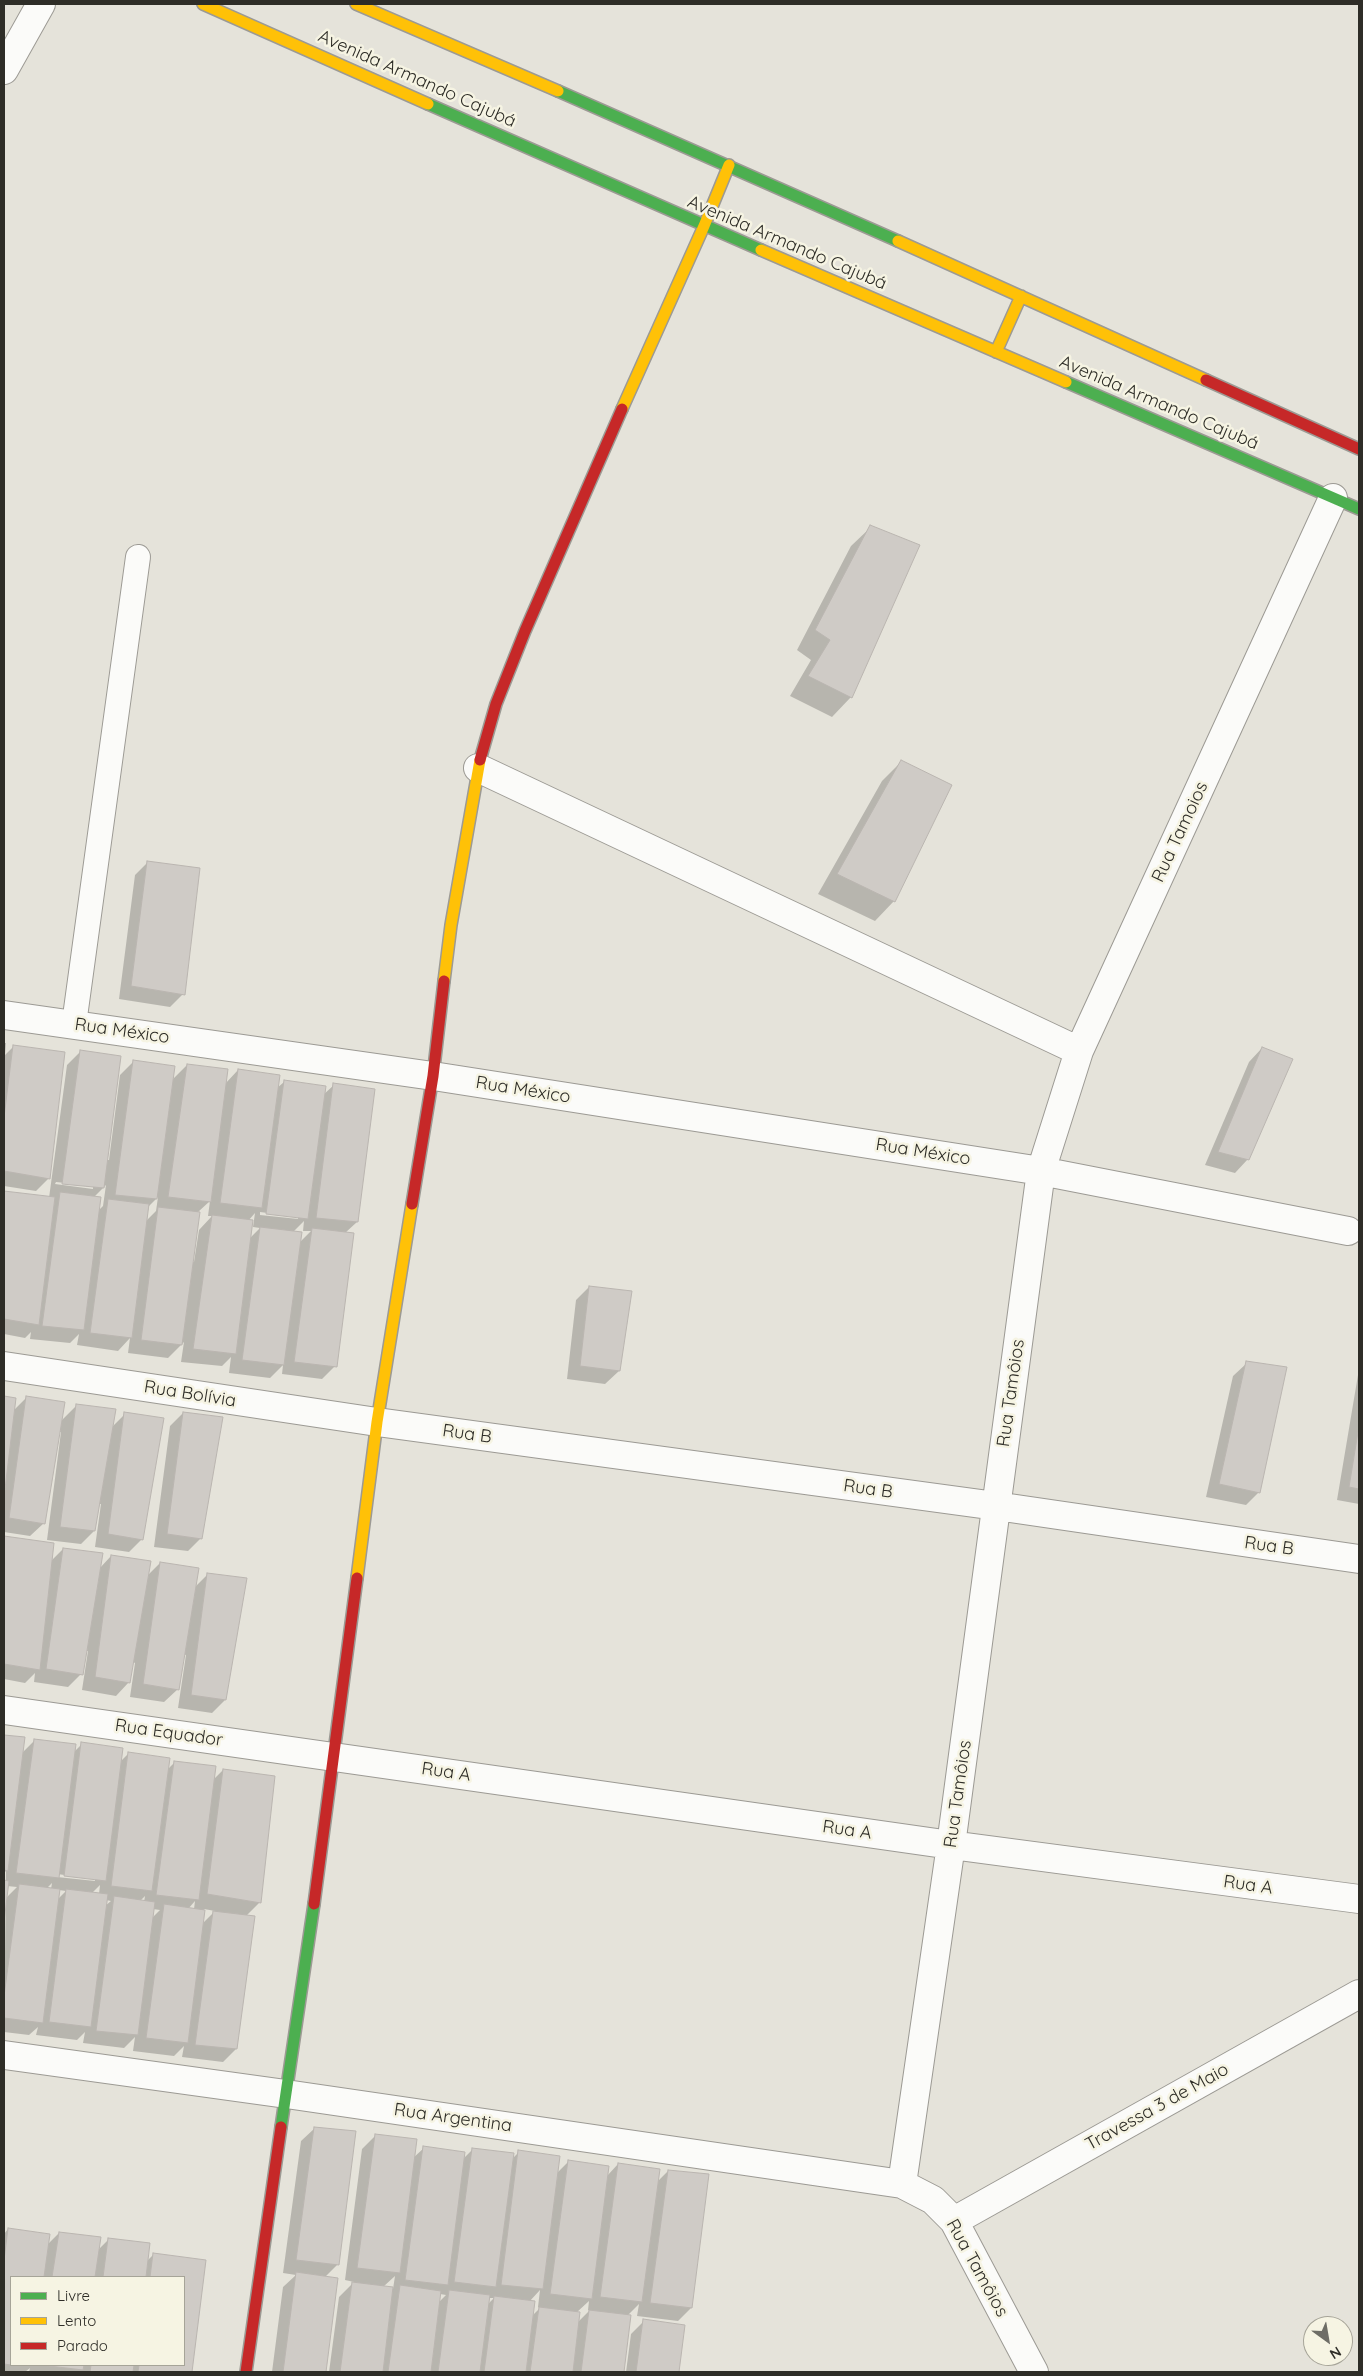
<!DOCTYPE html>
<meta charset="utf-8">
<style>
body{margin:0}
#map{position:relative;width:1363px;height:2376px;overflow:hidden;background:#e5e3da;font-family:Quicksand,sans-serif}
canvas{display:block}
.frame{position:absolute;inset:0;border:5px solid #2e2d27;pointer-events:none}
.legend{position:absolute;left:10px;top:2276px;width:175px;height:90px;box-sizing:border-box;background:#f6f4e3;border:1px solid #a6a498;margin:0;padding:6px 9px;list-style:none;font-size:15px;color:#2e2d27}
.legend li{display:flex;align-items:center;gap:10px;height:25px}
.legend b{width:25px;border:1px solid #a6a498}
.north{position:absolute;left:1303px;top:2316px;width:50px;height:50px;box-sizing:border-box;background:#f6f4e3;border:1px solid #a6a498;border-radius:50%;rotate:148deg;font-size:14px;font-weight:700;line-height:20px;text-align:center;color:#2e2d27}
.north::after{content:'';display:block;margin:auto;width:18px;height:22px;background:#6e6d66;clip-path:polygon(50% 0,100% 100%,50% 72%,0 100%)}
</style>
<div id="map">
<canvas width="1363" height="2376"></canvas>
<div class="frame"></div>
<ul class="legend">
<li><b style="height:6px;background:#4caf50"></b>Livre</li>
<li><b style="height:6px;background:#ffc107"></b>Lento</li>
<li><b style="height:6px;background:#c62828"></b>Parado</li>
</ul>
<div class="north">N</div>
</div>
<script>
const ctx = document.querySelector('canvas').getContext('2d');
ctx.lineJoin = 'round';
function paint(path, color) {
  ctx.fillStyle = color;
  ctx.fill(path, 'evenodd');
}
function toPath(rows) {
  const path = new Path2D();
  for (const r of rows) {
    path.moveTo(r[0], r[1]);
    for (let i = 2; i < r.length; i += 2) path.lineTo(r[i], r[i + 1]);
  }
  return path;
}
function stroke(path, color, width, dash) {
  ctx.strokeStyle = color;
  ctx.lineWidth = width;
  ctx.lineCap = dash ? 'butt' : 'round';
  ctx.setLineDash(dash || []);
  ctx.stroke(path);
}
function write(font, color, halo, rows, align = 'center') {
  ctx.font = font + ' Quicksand,sans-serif';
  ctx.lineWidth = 5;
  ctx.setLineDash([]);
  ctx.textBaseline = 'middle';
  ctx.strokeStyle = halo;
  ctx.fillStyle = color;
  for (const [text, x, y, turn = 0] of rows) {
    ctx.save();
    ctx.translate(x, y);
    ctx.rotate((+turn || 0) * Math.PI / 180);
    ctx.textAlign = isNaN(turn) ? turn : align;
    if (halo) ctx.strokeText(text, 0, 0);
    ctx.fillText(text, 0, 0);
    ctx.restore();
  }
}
paint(toPath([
 [871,527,851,697,832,717,790,696,811,660,797,650,851,546],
 [902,761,894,901,875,921,818,894,882,781],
 [148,862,183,994,170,1007,119,999,135,875],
 [4,1043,6,1043,5,1055,14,1046,49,1178,36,1191,4,1186],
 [1262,1048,1248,1159,1235,1173,1205,1165,1249,1062],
 [80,1052,106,1160,109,1160,120,1075,133,1062,172,1080,187,1065,225,1084,238,1070,276,1089,284,1082,323,1095,334,1085,357,1222,345,1233,335,1366,322,1379,282,1374,283,1365,270,1378,229,1373,231,1357,222,1366,181,1362,184,1342,168,1358,128,1353,130,1338,118,1351,77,1345,79,1334,70,1343,30,1339,31,1332,25,1338,4,1334,4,1192,49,1198,67,1065],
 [56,1182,93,1186,93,1189,55,1184],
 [106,1185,103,1206,99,1210,93,1198],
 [158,1197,156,1211,146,1221,148,1207],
 [210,1201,208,1216,212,1216,199,1230,194,1262,192,1262,198,1212],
 [260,1212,298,1217,298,1219,260,1215],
 [255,1213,253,1227,260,1228,250,1238,248,1221],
 [304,1221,303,1231,311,1231,299,1243,293,1232],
 [589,1287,630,1292,619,1371,605,1384,567,1379,576,1300],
 [1247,1363,1259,1492,1246,1505,1206,1497,1233,1376],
 [1359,1369,1359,1504,1337,1500],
 [4,1397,15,1399,13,1411,26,1398,61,1421,76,1406,112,1427,125,1414,142,1539,129,1552,95,1547,101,1504,99,1504,94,1531,81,1544,47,1540,61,1432,59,1432,44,1523,30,1536,4,1532],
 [183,1413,201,1538,188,1551,154,1547,170,1426],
 [4,1537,53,1544,51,1561,63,1549,99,1569,111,1556,147,1576,160,1563,194,1588,208,1574,225,1700,212,1713,178,1708,186,1655,183,1654,178,1689,164,1702,130,1697,135,1663,133,1662,129,1682,116,1696,82,1690,88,1651,85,1651,81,1674,68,1687,34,1682,35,1673,25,1683,4,1679],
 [4,1736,24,1739,22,1753,35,1740,74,1752,82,1744,120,1762,128,1754,167,1770,175,1762,213,1780,223,1770,259,1903,246,1916,236,2049,223,2062,182,2057,184,2046,174,2056,133,2051,135,2037,124,2048,83,2043,85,2032,77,2040,36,2035,38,2027,29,2035,4,2032,6,1871,4,1873],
 [57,1874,95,1879,95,1881,57,1877],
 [52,1883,51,1889,46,1889],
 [100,1885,99,1894,92,1893],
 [7,1886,17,1887,5,1899],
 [59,1890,66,1891,58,1899],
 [145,1896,144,1902,140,1901],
 [106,1900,111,1901,105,1906],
 [195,1901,194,1909,188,1909],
 [153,1909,160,1910,152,1918],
 [204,1909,215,1911,202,1924],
 [315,2128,337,2265,325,2277,337,2279,324,2372,272,2372,283,2287,296,2275,283,2273,301,2141],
 [376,2135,413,2158,424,2148,463,2159,472,2150,512,2159,519,2152,557,2173,568,2162,607,2176,618,2164,657,2182,668,2171,691,2308,678,2321,637,2316,639,2304,627,2316,629,2316,622,2372,329,2372,339,2297,354,2282,345,2280,362,2149],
 [395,2276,393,2289,383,2287],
 [540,2290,538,2307,540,2308,532,2316,529,2302],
 [440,2294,446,2295,439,2302],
 [488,2298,494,2298,488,2304],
 [589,2301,588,2310,590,2310,577,2323,576,2313],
 [8,2229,47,2245,59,2233,97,2251,109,2239,146,2262,154,2254,204,2261,191,2372,29,2372,30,2368,25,2372,4,2372,4,2234],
 [11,2277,184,2277,184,2365,11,2365],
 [644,2321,683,2326,678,2372,626,2372,631,2334]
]), '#0003');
const building = toPath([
 [870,525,920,545,852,698,808,676,830,640,815,630,870,525],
 [901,760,952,785,895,902,837,874,901,760],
 [147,861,200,868,185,995,131,986,147,861],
 [13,1045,65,1052,50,1179,4,1171,4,1117,13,1045],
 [1262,1047,1293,1059,1249,1160,1218,1152,1262,1047],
 [80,1050,121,1056,104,1188,62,1184,80,1050],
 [133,1060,175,1066,157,1199,115,1195,133,1060],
 [187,1064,228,1069,211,1202,168,1197,187,1064],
 [238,1069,280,1075,262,1208,220,1203,238,1069],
 [284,1080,326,1086,308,1219,266,1214,284,1080],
 [333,1083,375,1089,358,1222,316,1218,333,1083],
 [4,1191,55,1197,39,1325,4,1319,4,1191],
 [60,1192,101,1197,84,1330,42,1326,60,1192],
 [108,1199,149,1204,132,1338,90,1333,108,1199],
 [158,1207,200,1212,182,1345,141,1340,158,1207],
 [212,1215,253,1220,236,1354,193,1349,212,1215],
 [260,1227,302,1232,284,1365,242,1360,260,1227],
 [312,1228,354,1233,337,1367,294,1362,312,1228],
 [589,1286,632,1291,620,1371,580,1366,589,1286],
 [1246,1361,1287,1367,1260,1493,1219,1484,1246,1361],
 [4,1396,16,1398,4,1497,4,1396],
 [26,1396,65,1402,45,1524,9,1518,26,1396],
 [76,1404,116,1409,95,1531,60,1527,76,1404],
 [124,1412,164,1418,143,1540,108,1534,124,1412],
 [183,1412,223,1417,202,1539,167,1534,183,1412],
 [1359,1426,1359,1489,1349,1487,1359,1426],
 [4,1536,54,1543,40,1670,4,1664,4,1536],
 [63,1548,103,1553,83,1675,46,1669,63,1548],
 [111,1555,151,1561,130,1683,95,1677,111,1555],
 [160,1562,199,1568,179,1690,143,1684,160,1562],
 [207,1573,247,1578,226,1700,191,1695,207,1573],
 [4,1735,25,1737,8,1871,4,1870,4,1735],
 [34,1739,76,1744,59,1878,16,1873,34,1739],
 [81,1742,123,1748,106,1881,64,1876,81,1742],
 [128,1752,170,1758,152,1891,111,1886,128,1752],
 [174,1761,216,1766,199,1900,156,1895,174,1761],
 [223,1769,275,1776,261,1903,207,1894,223,1769],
 [4,1880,9,1881,4,1922,4,1880],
 [19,1884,60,1889,43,2023,4,2018,4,1996,19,1884],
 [66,1889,108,1894,91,2027,49,2022,66,1889],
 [114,1896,155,1902,138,2035,96,2031,114,1896],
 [164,1904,205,1910,188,2043,146,2038,164,1904],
 [213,1911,255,1916,237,2049,195,2045,213,1911],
 [314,2127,356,2131,339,2265,296,2260,314,2127],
 [375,2134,417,2139,400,2273,357,2268,375,2134],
 [423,2146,465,2152,448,2285,405,2280,423,2146],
 [472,2148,514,2153,496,2287,454,2282,472,2148],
 [518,2150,560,2156,543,2289,501,2285,518,2150],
 [568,2160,609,2166,592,2299,550,2294,568,2160],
 [618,2163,660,2169,642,2302,600,2297,618,2163],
 [668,2170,709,2174,692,2308,650,2303,668,2170],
 [8,2228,50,2234,44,2277,11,2277,11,2365,4,2364,4,2260,8,2228],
 [59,2232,101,2237,95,2277,52,2277,59,2232],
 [108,2238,150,2243,146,2277,103,2277,108,2238],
 [153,2253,206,2260,192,2372,138,2372,139,2365,184,2365,184,2277,150,2277,153,2253],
 [296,2272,338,2278,326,2372,283,2372,296,2272],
 [352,2282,393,2287,383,2372,340,2372,352,2282],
 [400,2285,441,2291,431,2372,388,2372,400,2285],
 [449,2290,490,2295,480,2372,438,2372,449,2290],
 [494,2296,535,2301,526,2372,484,2372,494,2296],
 [539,2307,580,2312,573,2372,530,2372,539,2307],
 [589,2310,631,2315,624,2372,581,2372,589,2310],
 [643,2319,685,2325,679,2372,636,2372,643,2319],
 [41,2365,84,2365,83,2370,41,2365],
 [91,2365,134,2365,133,2372,90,2372,91,2365]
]);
paint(building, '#cfcbc6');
stroke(building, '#bab5b0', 1);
const lane = toPath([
 [74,1024,138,557]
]);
const street = toPath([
 [4,70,41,4],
 [478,768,1079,1051],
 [4,1015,433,1076,1041,1171,1348,1231],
 [4,1366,377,1422,996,1506,1359,1559],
 [4,1710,951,1845,1359,1899],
 [4,2055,286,2094,902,2184],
 [954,2221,1359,1994],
 [1034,2372,954,2221,933,2200,902,2184,951,1845,1041,1171,1079,1051,1333,498]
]);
const fast = toPath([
 [558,91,898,241],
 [428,104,761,250],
 [1066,382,1359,509],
 [281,2127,314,1904]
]);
const slow = toPath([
 [203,4,428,104],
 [356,4,558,91],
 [898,241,1206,380],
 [761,250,1066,382],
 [996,352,1021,296],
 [622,409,704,226,729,165],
 [444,981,451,925,480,760],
 [357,1578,377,1422,412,1204]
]);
const jam = toPath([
 [1206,380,1359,449],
 [480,760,496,704,525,631,622,409],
 [412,1204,433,1076,444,981],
 [314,1904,357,1578],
 [246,2372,281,2127]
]);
stroke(lane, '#9c9a94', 26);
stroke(street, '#9c9a94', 30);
stroke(fast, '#9c9a94', 14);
stroke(slow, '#9c9a94', 14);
stroke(jam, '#9c9a94', 14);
stroke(lane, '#fbfbf9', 24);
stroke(street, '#fbfbf9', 28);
stroke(fast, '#4caf50', 11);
stroke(slow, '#ffc107', 11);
stroke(jam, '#c62828', 11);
write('18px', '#2e2d27', '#f6f4e3', [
 ["Avenida Armando Cajubá",417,79,24],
 ["Avenida Armando Cajubá",787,243,23],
 ["Avenida Armando Cajubá",1159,403,23],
 ["Rua Tamoios",1180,832,-65],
 ["Rua México",122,1031,8],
 ["Rua México",523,1090,9],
 ["Rua México",923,1152,9],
 ["Rua Tamôios",1011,1393,-82],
 ["Rua Bolívia",190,1394,9],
 ["Rua B",467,1434,8],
 ["Rua B",868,1489,8],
 ["Rua B",1269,1546,8],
 ["Rua Equador",169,1733,8],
 ["Rua A",446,1772,8],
 ["Rua Tamôios",958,1794,-82],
 ["Rua A",847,1830,8],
 ["Rua A",1248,1885,8],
 ["Travessa 3 de Maio",1157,2107,-29],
 ["Rua Argentina",453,2118,8],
 ["Rua Tamôios",977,2268,61]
]);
</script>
